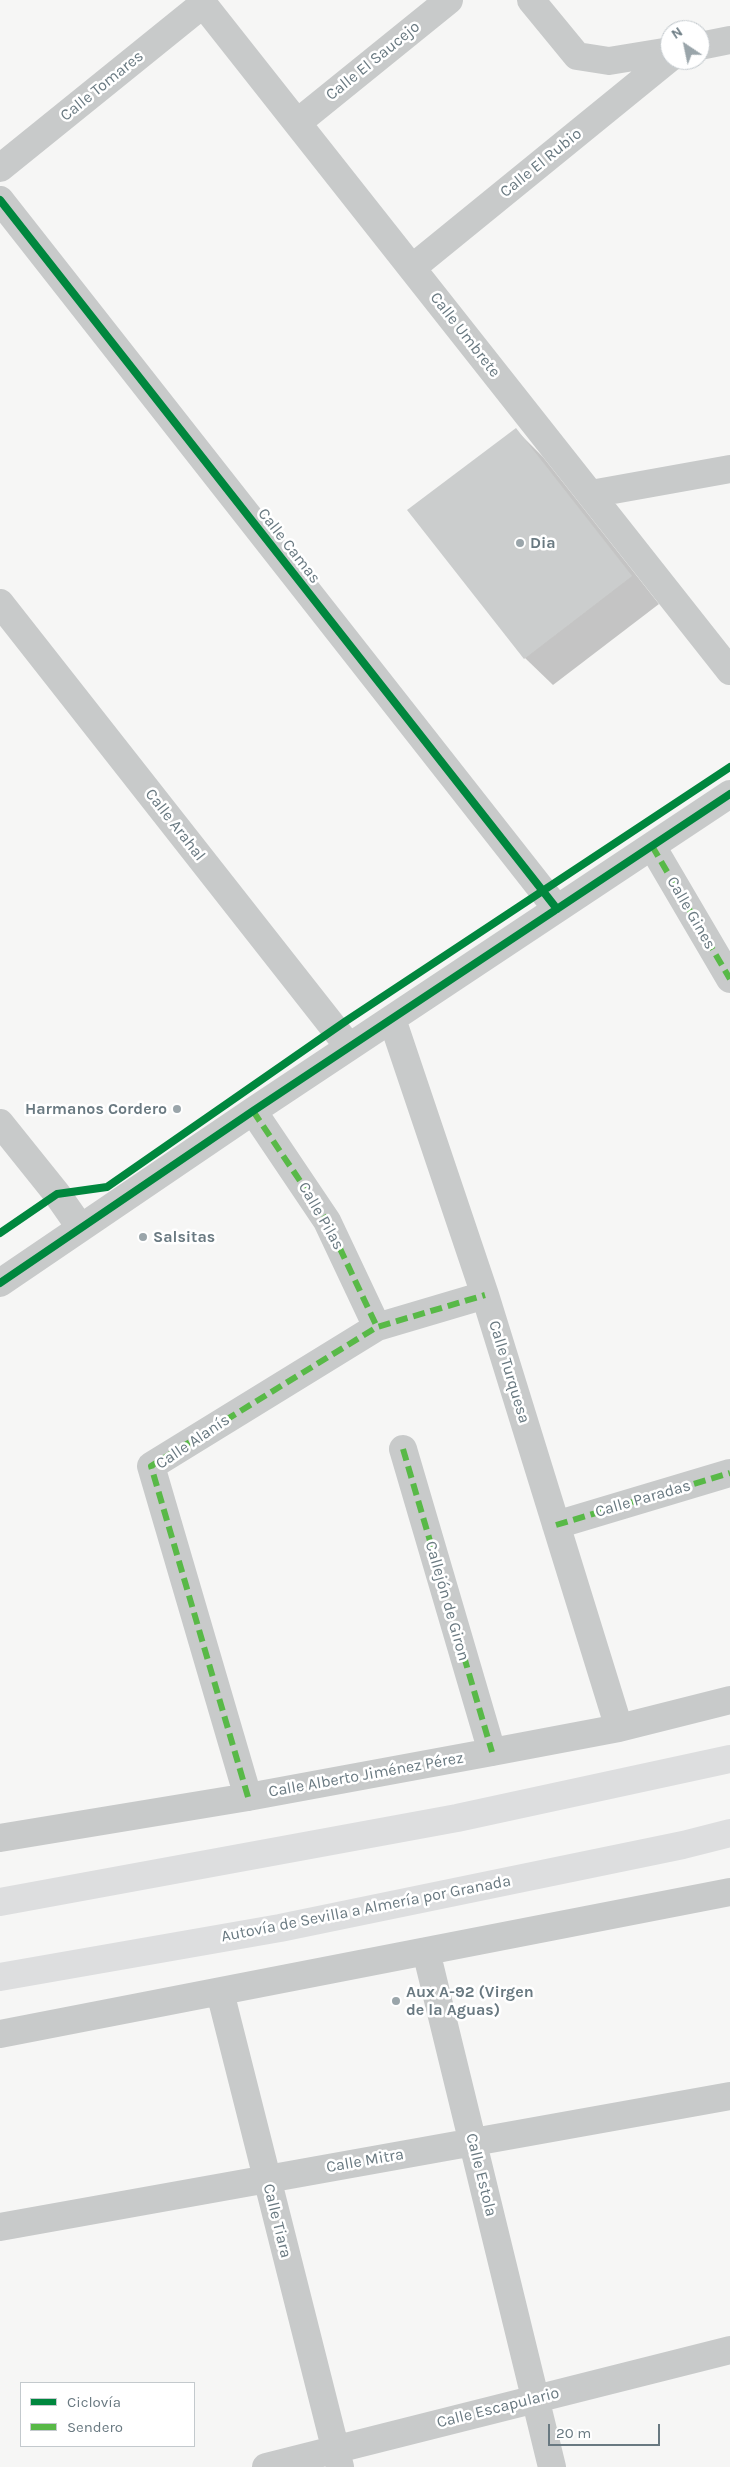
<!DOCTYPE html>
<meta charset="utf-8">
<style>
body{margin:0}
#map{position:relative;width:730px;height:2467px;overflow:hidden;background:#f6f6f5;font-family:Karla,sans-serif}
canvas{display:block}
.legend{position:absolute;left:20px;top:2382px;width:175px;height:65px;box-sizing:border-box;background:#fff;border:1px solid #c3c9cd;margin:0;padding:6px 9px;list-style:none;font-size:15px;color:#697981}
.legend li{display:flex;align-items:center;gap:10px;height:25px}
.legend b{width:25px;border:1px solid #c3c9cd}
.north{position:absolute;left:660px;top:20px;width:50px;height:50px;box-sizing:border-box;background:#fff;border:1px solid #c3c9cd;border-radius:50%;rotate:326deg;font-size:14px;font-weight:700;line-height:20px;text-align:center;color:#697981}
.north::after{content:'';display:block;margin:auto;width:18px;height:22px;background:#9aa5aa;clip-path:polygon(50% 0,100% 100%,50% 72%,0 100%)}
.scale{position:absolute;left:548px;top:2424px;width:112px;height:22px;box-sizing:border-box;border:2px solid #697981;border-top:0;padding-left:6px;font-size:15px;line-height:18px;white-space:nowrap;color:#697981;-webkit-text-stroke:4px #fff;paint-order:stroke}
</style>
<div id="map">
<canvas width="730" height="2467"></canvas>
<ul class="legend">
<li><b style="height:6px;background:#00873e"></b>Ciclovía</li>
<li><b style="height:6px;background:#58b947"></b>Sendero</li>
</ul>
<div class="north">N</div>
<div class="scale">20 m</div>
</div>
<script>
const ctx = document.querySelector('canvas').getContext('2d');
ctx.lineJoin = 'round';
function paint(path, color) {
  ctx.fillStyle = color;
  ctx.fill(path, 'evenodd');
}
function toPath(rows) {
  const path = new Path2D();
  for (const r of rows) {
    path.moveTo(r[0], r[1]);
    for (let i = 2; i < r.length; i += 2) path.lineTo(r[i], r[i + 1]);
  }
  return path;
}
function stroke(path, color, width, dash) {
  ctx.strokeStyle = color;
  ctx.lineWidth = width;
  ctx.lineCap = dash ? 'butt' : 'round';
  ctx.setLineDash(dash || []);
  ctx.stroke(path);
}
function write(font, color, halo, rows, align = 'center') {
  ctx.font = font + ' Karla,sans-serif';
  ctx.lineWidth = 5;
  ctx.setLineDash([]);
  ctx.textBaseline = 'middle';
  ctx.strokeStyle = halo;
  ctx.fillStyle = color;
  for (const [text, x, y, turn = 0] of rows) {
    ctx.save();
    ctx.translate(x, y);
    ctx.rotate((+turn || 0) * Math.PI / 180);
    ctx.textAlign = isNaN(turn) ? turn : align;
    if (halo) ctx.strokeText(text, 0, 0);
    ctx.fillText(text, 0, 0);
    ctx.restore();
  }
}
paint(toPath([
 [516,430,543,457,659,604,553,685,525,658,409,511]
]), '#0003');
paint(toPath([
 [516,428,632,576,524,659,407,510]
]), '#cbcdcd');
stroke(toPath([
 [200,0,730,671],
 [531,0,577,56,609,61,670,51],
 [700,46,730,40],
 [297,123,449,0],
 [0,168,203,4],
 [0,200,557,909],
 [412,268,670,58],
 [591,494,730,469],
 [0,603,349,1047],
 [652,846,730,979],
 [392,1019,485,1295,619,1728],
 [253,1111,327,1221,377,1327],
 [0,1123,57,1194,80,1227],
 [0,1283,253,1111,730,794],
 [403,1449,492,1752],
 [556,1525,730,1473],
 [248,1797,151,1466,377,1327,485,1295],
 [0,1838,248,1797,492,1752,619,1728,730,1700],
 [426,1951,552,2467],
 [220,1992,340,2467],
 [0,2034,730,1892],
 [0,2227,730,2096],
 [266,2467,730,2350]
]), '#c8caca', 28);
stroke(toPath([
 [0,1902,457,1818,730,1759],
 [0,1977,280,1928,683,1845,730,1833]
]), '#dddedf', 28);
stroke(toPath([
 [652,846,730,979],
 [253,1111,327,1221,377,1327],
 [403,1449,492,1752],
 [556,1525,730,1473],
 [248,1797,151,1466,377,1327,485,1295]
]), '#58b947', 6, [12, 6]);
stroke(toPath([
 [0,200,557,909],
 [0,1233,57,1194,107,1187,346,1021,730,767],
 [0,1283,253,1111,730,794]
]), '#00873e', 8);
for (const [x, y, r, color] of [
 [520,543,5,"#9aa5aa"],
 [177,1109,5,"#9aa5aa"],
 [143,1237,5,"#9aa5aa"],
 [396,2001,5,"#9aa5aa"]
]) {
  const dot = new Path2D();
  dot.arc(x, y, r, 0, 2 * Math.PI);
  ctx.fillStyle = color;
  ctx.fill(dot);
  stroke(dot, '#fff', 2);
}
write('16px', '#697981', '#fff', [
 ["Calle El Saucejo",373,61,-39],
 ["Calle Tomares",102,86,-39],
 ["Calle El Rubio",541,163,-39],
 ["Calle Umbrete",465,335,52],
 ["Calle Camas",289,546,52],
 ["Calle Arahal",175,825,52],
 ["Calle Gines",691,913,60],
 ["Calle Pilas",321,1216,60],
 ["Calle Turquesa",509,1372,73],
 ["Calle Alanís",193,1442,-34],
 ["Calle Paradas",643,1499,-16],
 ["Callejón de Giron",447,1601,74],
 ["Calle Alberto Jiménez Pérez",366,1775,-10],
 ["Autovía de Sevilla a Almería por Granada",366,1909,-11],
 ["Calle Mitra",365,2161,-10],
 ["Calle Estola",481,2175,76],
 ["Calle Tiara",277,2221,76],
 ["Calle Escapulario",498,2408,-14]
]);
write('bold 16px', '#697981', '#fff', [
 ["Dia",530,543],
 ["Harmanos Cordero",167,1109,"right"],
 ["Salsitas",153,1237],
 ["Aux A-92 (Virgen",406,1992],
 ["de la Aguas)",406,2010]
], 'left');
</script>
